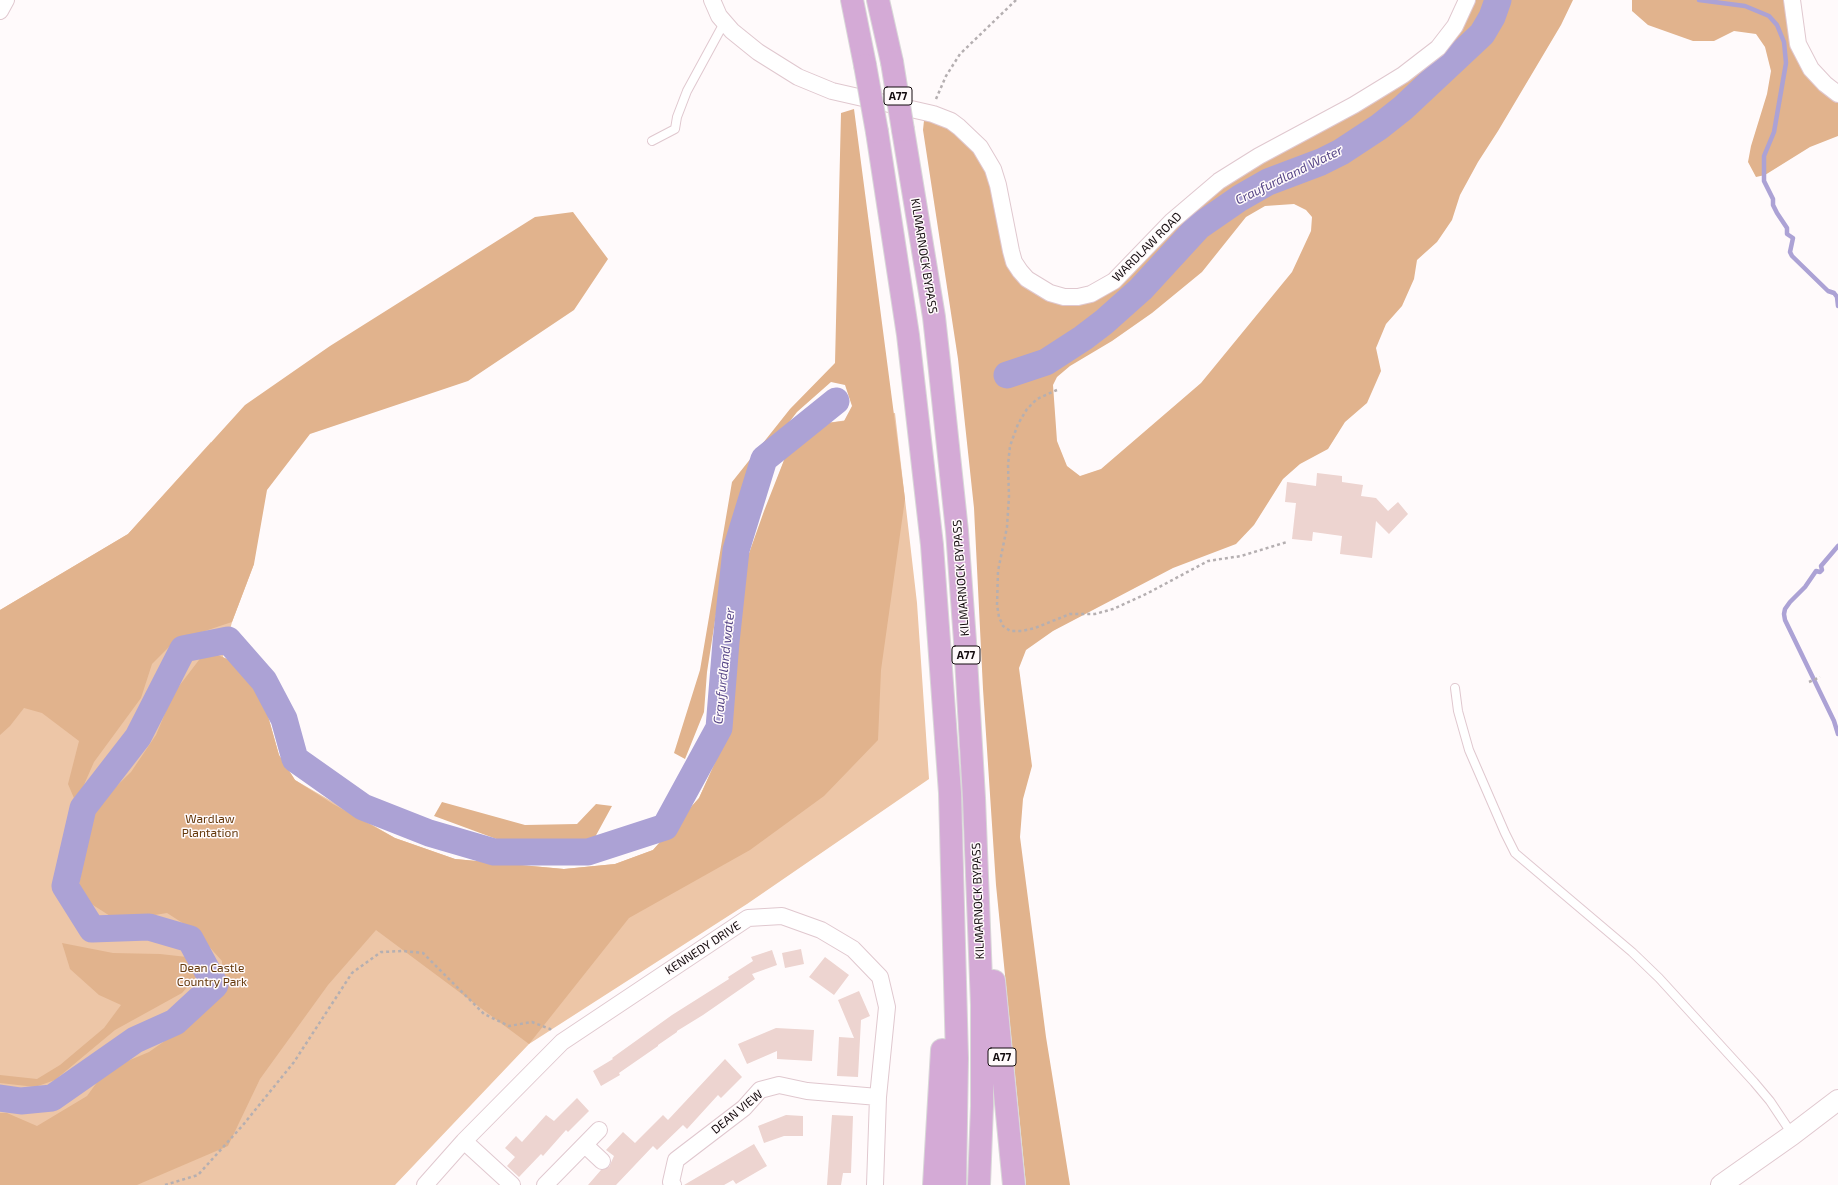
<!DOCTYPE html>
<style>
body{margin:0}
canvas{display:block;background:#fffafb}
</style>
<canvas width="1838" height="1185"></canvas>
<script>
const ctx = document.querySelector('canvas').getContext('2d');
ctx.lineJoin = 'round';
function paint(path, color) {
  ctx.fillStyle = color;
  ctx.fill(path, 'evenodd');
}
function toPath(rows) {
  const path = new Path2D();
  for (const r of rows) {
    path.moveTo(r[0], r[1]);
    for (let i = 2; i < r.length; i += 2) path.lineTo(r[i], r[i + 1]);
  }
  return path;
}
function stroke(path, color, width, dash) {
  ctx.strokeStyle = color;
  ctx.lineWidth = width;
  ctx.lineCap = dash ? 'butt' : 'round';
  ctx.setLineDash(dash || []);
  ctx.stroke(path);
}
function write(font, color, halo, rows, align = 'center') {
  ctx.font = font + ' "Exo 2",sans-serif';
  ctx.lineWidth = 3;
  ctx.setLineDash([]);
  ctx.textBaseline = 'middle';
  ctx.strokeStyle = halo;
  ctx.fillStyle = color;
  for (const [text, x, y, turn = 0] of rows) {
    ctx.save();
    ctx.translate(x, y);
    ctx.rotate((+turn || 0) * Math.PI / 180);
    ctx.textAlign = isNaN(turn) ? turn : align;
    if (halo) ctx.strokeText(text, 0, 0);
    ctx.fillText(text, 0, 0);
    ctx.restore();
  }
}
paint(toPath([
 [895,413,917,603,929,779,747,904,529,1044,395,1185,0,1185,0,610,128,534,211,442,254,564,232,622,223,657,238,664,264,702,279,755,295,780,395,838,455,859,564,869,615,864,653,850,699,798,729,732,737,650,741,576,788,450,827,423]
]), '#edc6a7');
paint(toPath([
 [1467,0,1573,0,1561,25,1498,131,1478,162,1460,195,1452,220,1437,242,1417,260,1414,279,1402,306,1386,324,1376,348,1381,371,1367,403,1345,422,1328,449,1300,464,1283,479,1254,525,1236,544,1173,568,1053,631,1026,650,1019,668,1032,766,1023,799,1020,837,1046,1037,1070,1185,1026,1185,996,885,983,689,974,508,958,359,923,130,925,111,980,147,1007,236,1037,286,1091,294,1172,221,1438,48],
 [1294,204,1306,210,1312,217,1311,231,1292,272,1201,383,1101,469,1080,476,1067,466,1057,441,1053,385,1057,377,1070,366,1112,341,1152,313,1202,272,1246,217,1265,206],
 [1632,0,1792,0,1798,44,1838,94,1838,136,1810,147,1765,175,1756,177,1748,162,1751,146,1767,94,1771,71,1765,47,1756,34,1734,31,1714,41,1693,41,1648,25,1632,11],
 [854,109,905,499,881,670,878,740,824,796,750,850,629,918,529,1044,376,930,328,985,260,1079,228,1146,137,1185,0,1185,0,1113,7,1113,37,1126,87,1096,106,1070,149,1052,199,1017,223,993,222,961,195,931,167,913,118,921,85,900,79,885,94,808,131,772,156,735,173,694,202,656,211,652,238,664,264,702,279,755,295,780,333,804,395,838,455,859,564,869,615,864,653,850,699,798,729,732,741,576,764,511,788,450,827,423,844,421,852,406,845,385,831,382,797,412,748,476,727,544,707,672,704,712,685,759,674,753,700,670,732,482,790,409,835,363,841,113],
 [573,212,608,259,574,310,468,381,310,434,267,490,254,564,232,622,175,641,152,664,141,698,94,762,76,803,68,784,79,741,42,713,24,708,10,726,0,735,0,610,128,534,245,405,330,346,535,217],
 [442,802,525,825,577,824,596,804,612,806,594,839,510,844,434,816],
 [62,943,113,953,160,954,187,957,198,975,182,993,115,1030,55,1080,35,1087,0,1083,0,1075,37,1079,60,1065,104,1028,121,1005,99,995,70,969]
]), '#e1b38d');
stroke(toPath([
 [1699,0,1745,6,1769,16,1777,25,1784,42,1786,63,1774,132,1764,156,1764,181,1773,199,1773,205,1777,213,1787,228,1787,234,1793,238,1790,252,1792,256,1828,291,1834,293,1837,297,1838,306],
 [1838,546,1821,566,1822,570,1820,572,1816,571,1805,587,1790,602,1785,609,1784,614,1785,620,1834,721,1838,734]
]), '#aca2d5', 4.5);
stroke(toPath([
 [1007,375,1046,362,1083,338,1104,322,1141,289,1198,227,1240,198,1268,182,1321,162,1341,152,1379,127,1403,108,1482,34,1492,17,1498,0],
 [0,1098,21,1101,52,1098,135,1040,175,1022,215,985,190,939,149,927,92,929,65,886,83,808,138,737,183,649,228,640,264,681,284,719,295,759,363,807,429,833,494,852,588,852,665,827,719,728,726,642,736,550,764,459,836,401]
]), '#aca2d5', 27);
paint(toPath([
 [1317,473,1342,476,1342,482,1363,485,1361,496,1376,498,1388,511,1398,502,1408,514,1389,534,1376,521,1372,558,1340,554,1342,536,1313,532,1312,541,1292,539,1296,503,1285,502,1287,482,1316,486],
 [801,949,804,964,785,968,782,953],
 [772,950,777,965,752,974,755,979,703,1015,677,1031,677,1032,658,1045,658,1046,619,1073,620,1075,601,1086,593,1071,613,1059,612,1058,672,1015,729,979,728,977,753,961,751,957],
 [825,957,849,975,834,995,809,977],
 [859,991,870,1016,861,1020,858,1077,837,1076,839,1037,854,1038,838,1000],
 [776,1028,814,1030,812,1061,777,1059,777,1051,747,1064,738,1044],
 [725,1059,742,1077,721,1098,718,1095,687,1129,683,1125,657,1150,653,1146,616,1185,588,1185,601,1170,609,1167,614,1156,606,1150,623,1132,635,1143,663,1115,668,1120],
 [577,1098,589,1111,568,1132,566,1130,543,1156,541,1154,519,1177,507,1166,515,1157,505,1148,516,1136,522,1142,546,1115,554,1121],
 [786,1115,803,1116,803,1136,784,1136,764,1143,758,1126],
 [832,1115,853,1116,851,1173,843,1173,841,1185,827,1185],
 [754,1144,767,1166,736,1184,733,1180,724,1185,684,1185]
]), '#edd4d0');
const service = toPath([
 [652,141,675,129,677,117,687,91,724,23],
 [1455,688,1458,711,1469,750,1505,833,1515,853,1632,952,1659,978,1754,1082,1770,1101,1792,1134]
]);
const minor = toPath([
 [712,0,719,16,732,31,758,52,798,77,832,91,933,114,951,121,959,127,980,147,993,169,998,185,1011,251,1014,262,1020,271,1027,279,1050,293,1064,297,1078,297,1091,294,1114,281,1172,221,1219,181,1259,156,1354,105,1403,75,1438,48,1455,26,1467,0],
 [1792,0,1798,44,1811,69,1825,84,1838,94],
 [0,11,6,0],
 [464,1141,512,1185],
 [585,1145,602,1161],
 [425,1185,464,1141,562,1042,748,918,782,916,821,930,853,949,880,977,887,1007,878,1097,875,1185],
 [545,1185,599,1130],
 [673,1185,671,1182,676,1160,744,1108,760,1090,779,1085,807,1091,878,1097]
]);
const tertiary = toPath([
 [1721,1185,1792,1135,1838,1100]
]);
const trunk = toPath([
 [852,0,865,65],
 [878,0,892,62],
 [903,130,934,317,940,371,957,531,965,641,974,798,982,1005,982,1106,979,1185],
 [877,132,908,335,932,545,950,793,957,1058,955,1185],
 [994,981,1014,1185],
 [934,1185,942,1050]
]);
stroke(service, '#e0c8cf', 10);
stroke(minor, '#e0c8cf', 18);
stroke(tertiary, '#e0c8cf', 22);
stroke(trunk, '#d9d8d8', 24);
stroke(toPath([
 [936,99,946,76,960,54,1016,0],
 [1057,390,1037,399,1027,409,1018,424,1010,446,1008,465,1009,496,1007,527,998,571,997,605,999,617,1003,626,1010,631,1022,631,1035,628,1070,614,1095,614,1113,609,1148,593,1208,561,1241,556,1287,542],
 [1809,682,1820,677],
 [165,1185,198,1175,243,1125,294,1062,352,973,381,952,403,951,423,953,484,1014,509,1026,532,1022,550,1029,553,1032]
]), '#b5afb1', 2.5, [3, 3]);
stroke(service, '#fff', 8);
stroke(minor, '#fff', 16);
stroke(tertiary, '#fff', 20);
stroke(trunk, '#d4aad6', 22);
const trunkBridge = toPath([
 [892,62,903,130],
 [865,65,877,132]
]);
stroke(trunkBridge, '#d9d8d8', 24, []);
stroke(trunkBridge, '#d4aad6', 22);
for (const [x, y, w] of [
 [898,96,28],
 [966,655,28],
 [1002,1057,28]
]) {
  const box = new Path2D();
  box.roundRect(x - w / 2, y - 9, w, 18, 3);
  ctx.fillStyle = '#fffafb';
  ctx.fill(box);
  stroke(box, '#130b0e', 1);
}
write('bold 11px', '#130b0e', null, [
 ["A77",898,96],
 ["A77",966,655],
 ["A77",1002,1057]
]);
write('12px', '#130b0e', '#fffafb', [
 ["WARDLAW ROAD",1147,247,-45],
 ["KILMARNOCK BYPASS",924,256,81],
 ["KILMARNOCK BYPASS",961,578,-94],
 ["KILMARNOCK BYPASS",978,901,-92],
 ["KENNEDY DRIVE",703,948,-33],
 ["DEAN VIEW",737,1112,-39]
]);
write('12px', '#65390c', '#fffafb', [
 ["Wardlaw",210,819],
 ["Plantation",210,833],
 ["Dean Castle",212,968],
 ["Country Park",212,982]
]);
write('italic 13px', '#574788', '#fffafb', [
 ["Craufurdland Water",1289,175,-26],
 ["Craufurdland water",724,666,-84]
]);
</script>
